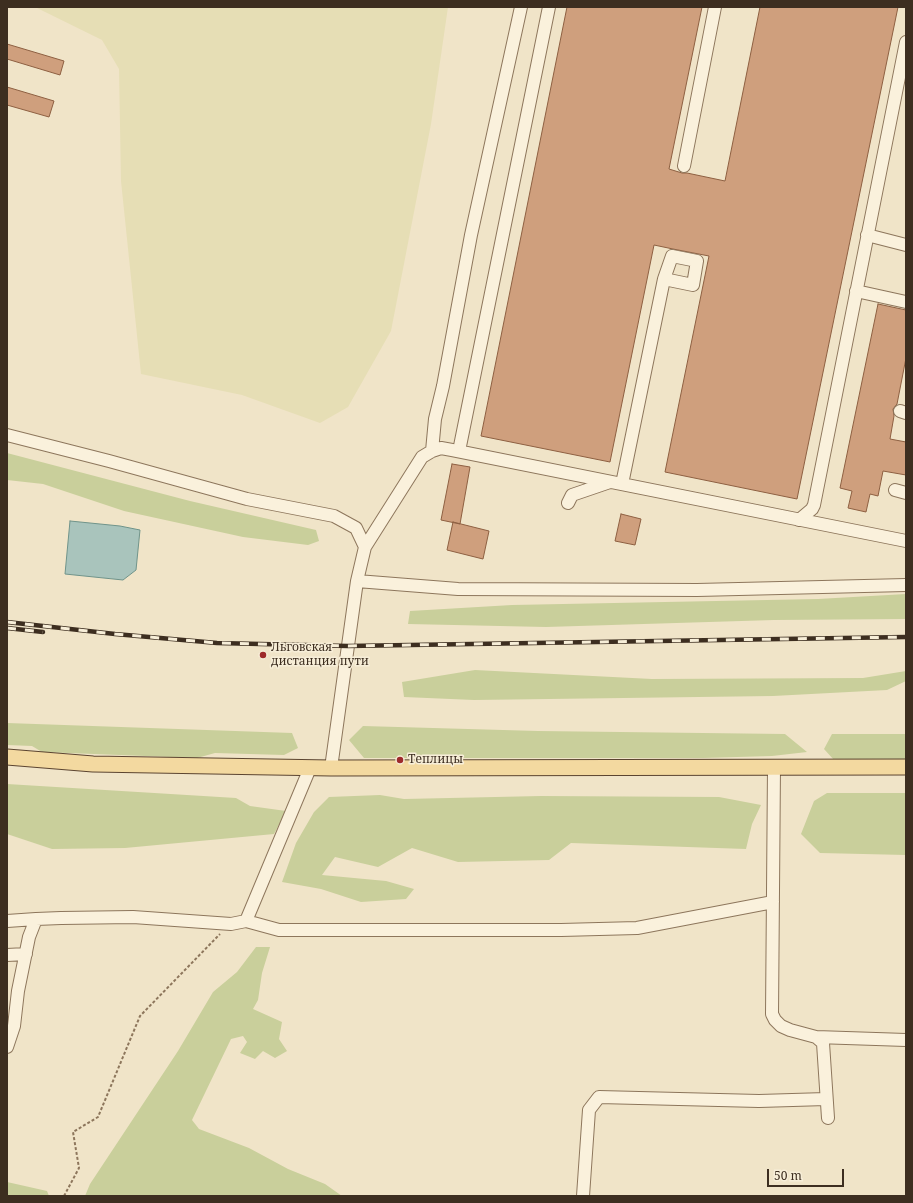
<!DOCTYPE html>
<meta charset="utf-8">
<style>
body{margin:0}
#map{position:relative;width:913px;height:1203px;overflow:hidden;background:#f0e4c8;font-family:"Noto Serif",serif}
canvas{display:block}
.frame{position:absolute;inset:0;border:8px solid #3d2e20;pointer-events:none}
.scale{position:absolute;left:767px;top:1169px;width:77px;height:18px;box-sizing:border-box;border:2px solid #3d2e20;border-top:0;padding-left:5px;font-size:12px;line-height:14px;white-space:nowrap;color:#3d2e20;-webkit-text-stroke:3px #f7eed8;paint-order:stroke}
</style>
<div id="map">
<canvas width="913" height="1203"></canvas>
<div class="frame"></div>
<div class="scale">50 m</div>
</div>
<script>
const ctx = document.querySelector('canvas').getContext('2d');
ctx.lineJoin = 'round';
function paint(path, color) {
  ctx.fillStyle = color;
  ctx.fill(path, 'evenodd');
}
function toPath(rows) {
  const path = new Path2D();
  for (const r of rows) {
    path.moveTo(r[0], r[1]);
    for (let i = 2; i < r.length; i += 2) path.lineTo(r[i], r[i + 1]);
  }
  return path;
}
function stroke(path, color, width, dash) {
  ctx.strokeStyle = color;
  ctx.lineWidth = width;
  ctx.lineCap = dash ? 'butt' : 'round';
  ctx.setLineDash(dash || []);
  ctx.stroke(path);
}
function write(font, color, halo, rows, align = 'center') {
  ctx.font = font + ' "Noto Serif",serif';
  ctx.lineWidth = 3;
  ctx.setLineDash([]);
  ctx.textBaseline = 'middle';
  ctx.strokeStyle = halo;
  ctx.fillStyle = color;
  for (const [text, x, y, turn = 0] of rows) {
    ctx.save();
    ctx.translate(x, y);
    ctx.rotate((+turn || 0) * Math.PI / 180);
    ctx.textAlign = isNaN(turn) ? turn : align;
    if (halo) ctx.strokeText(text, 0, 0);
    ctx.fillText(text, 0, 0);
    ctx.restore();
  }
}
paint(toPath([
 [35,7,448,7,431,124,391,331,348,407,320,423,242,395,141,374,121,181,119,69,102,40]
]), '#e6deb5');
paint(toPath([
 [7,453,190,501,316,530,319,541,308,545,243,537,124,511,43,484,7,480],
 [906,594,906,619,774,620,546,627,408,624,410,611,512,605,818,599],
 [475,670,652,679,863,678,906,671,906,681,887,690,773,696,474,700,404,697,402,682],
 [7,723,292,733,298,748,284,755,215,753,197,758,42,752,32,746,7,745],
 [363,726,538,731,785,734,807,752,772,756,703,758,364,758,349,740],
 [832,734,906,734,906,760,834,760,824,749],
 [7,784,236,798,250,806,286,811,274,834,125,848,52,849,7,834],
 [827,793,906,793,906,855,820,853,801,834,814,801],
 [380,795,404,799,541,796,719,797,761,805,752,824,746,849,571,843,549,860,458,862,412,848,378,867,335,857,322,875,386,881,414,889,406,899,361,902,321,889,282,882,296,843,314,812,329,797],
 [256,947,270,947,262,973,258,1000,253,1009,282,1022,279,1039,287,1051,275,1058,263,1051,255,1059,240,1053,247,1042,243,1036,231,1039,192,1120,199,1129,249,1148,288,1169,325,1184,342,1196,85,1196,90,1184,178,1051,213,992,237,972],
 [7,1182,47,1191,49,1196,7,1196]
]), '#c9cf9b');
const water = toPath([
 [70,521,120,526,140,530,136,570,123,580,65,574,70,521]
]);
paint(water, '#a9c4bc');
stroke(water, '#6f938a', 1);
const building = toPath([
 [567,7,702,7,669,169,682,173,687,173,725,181,760,7,898,7,797,499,665,472,709,256,673,249,654,245,610,462,481,436,567,7],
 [7,44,64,61,60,75,7,59,7,44],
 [7,87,54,101,49,117,7,105,7,87],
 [878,304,906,310,906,358,897,404,893,409,894,416,890,439,906,442,906,475,883,471,878,496,870,494,866,512,848,508,852,491,840,488,878,304],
 [452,464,470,467,460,524,441,520,452,464],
 [621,514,641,519,635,545,615,541,621,514],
 [453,522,489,531,483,559,447,550,453,522]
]);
paint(building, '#cf9f7d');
stroke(building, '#8d5f41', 1);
const minor = toPath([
 [684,166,715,7],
 [867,235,906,245],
 [856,291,906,302],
 [900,411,906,413],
 [7,435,109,461,247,499,334,516,356,528,365,547],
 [432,451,435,419,443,386,471,235,521,7],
 [459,451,549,7],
 [622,484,664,279,693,285,697,261,672,256,664,279],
 [895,490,906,493],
 [568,503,572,495,610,482],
 [799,520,812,509,814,505,906,42],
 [357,581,458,589,697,590,906,585],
 [774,767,772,1014,775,1020,781,1026,790,1030,816,1037,823,1043,828,1118],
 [331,768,357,581,365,547,422,457,432,451,441,448,452,450,906,541],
 [7,921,36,919],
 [246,921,279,930,561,930,637,928,773,902],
 [7,955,26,954],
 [816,1037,906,1040],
 [7,1047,14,1026,18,991,29,937,36,919,61,918,133,917,231,924,246,921,310,768],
 [583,1196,589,1110,599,1097,759,1101,826,1099]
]);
const major = toPath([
 [7,757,93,764,331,768,906,767]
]);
stroke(minor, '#8d765c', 14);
stroke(major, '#5b4430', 17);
stroke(toPath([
 [64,1196,79,1168,73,1132,98,1117,140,1016,220,934]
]), '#8d765c', 2, [3, 2]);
stroke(minor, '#faf1dc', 12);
stroke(major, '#f3d9a0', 15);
const rail = toPath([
 [7,622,115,634,217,643,348,646,906,637],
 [7,628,43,632]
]);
stroke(rail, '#3d2e20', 4.5);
stroke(rail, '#f7eed8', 3, [9]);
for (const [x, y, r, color] of [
 [263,655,4,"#9e2a2b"],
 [400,760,4,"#9e2a2b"]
]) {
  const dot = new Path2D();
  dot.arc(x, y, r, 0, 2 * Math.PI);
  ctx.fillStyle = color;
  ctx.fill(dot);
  stroke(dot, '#f7eed8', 1.5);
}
write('12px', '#3d2e20', '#f7eed8', [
 ["Льговская",271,648],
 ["дистанция пути",271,662],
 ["Теплицы",408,760]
], 'left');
</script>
